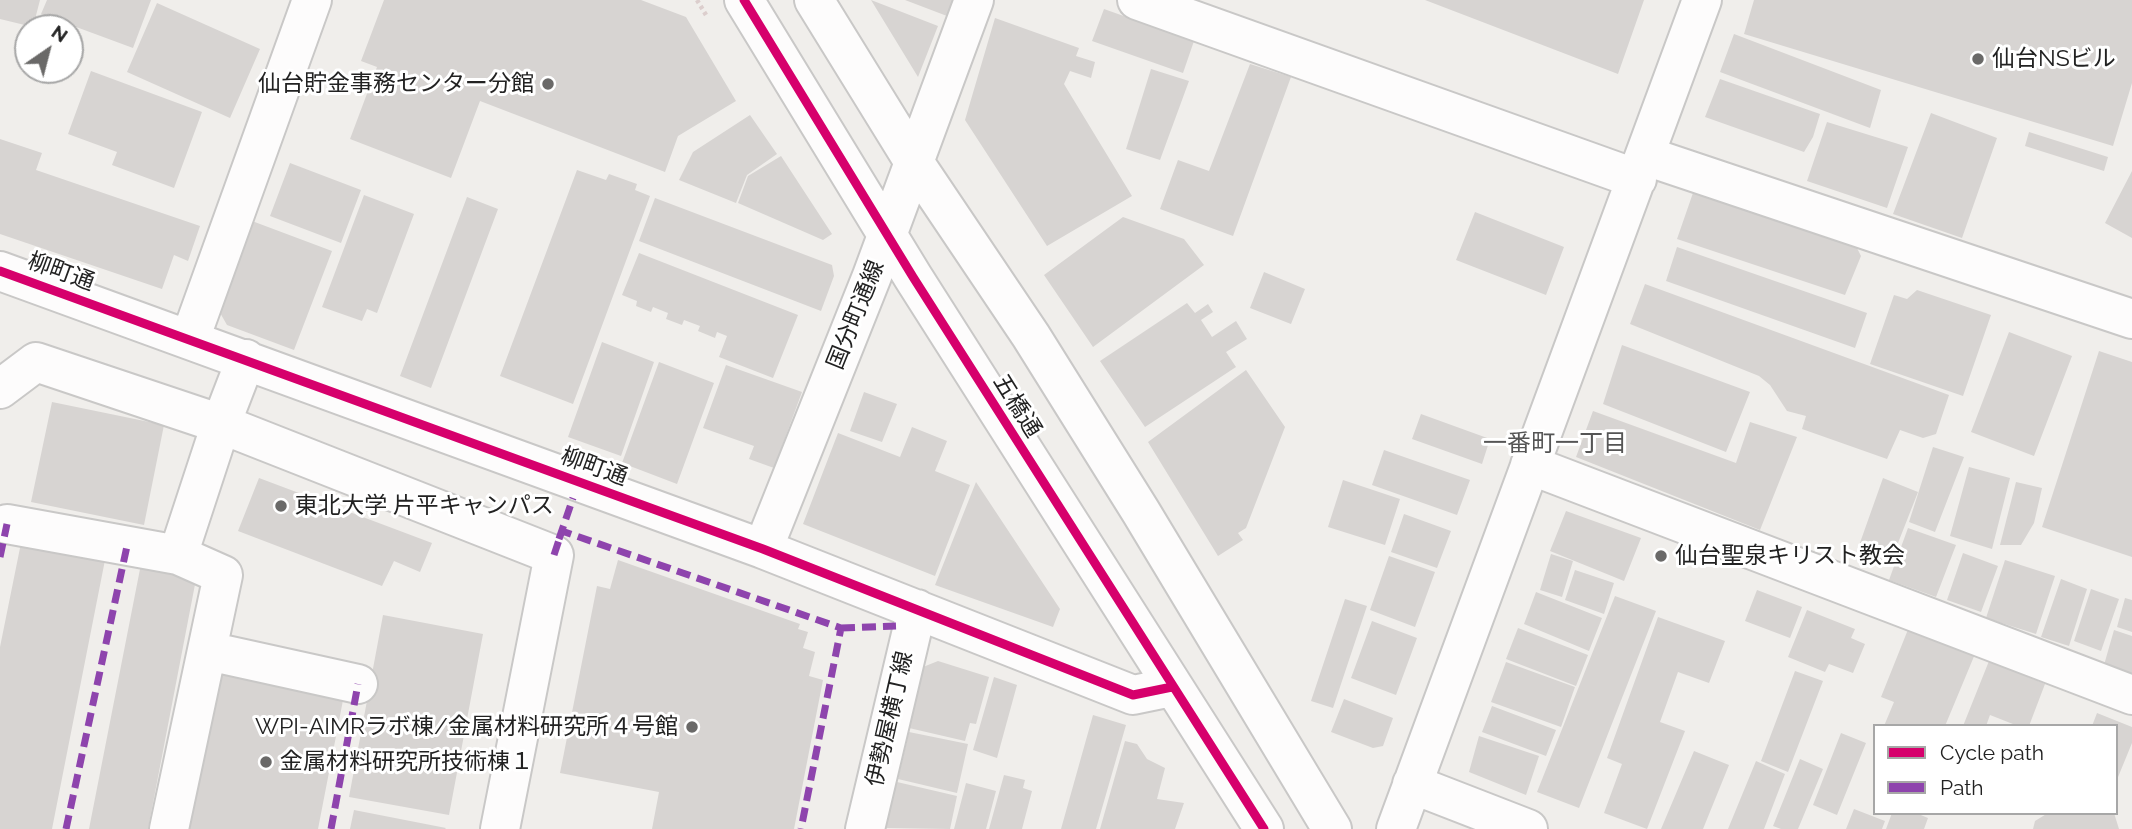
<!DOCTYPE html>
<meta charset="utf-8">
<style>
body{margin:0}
#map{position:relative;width:2132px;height:829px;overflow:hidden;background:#f0eeeb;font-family:Raleway,sans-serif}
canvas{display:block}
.legend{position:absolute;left:1873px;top:724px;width:245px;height:91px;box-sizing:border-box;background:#fff;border:2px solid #a7a7a7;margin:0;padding:9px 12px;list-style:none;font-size:21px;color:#222}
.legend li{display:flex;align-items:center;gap:14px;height:35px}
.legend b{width:35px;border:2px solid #a7a7a7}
.north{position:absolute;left:14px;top:14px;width:70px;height:70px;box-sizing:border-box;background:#fff;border:2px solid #a7a7a7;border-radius:50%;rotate:35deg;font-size:19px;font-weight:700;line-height:28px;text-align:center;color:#222}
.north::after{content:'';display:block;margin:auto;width:24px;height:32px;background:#6a6968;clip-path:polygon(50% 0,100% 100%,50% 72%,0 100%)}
</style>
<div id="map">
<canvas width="2132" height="829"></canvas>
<ul class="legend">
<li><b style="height:9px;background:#d6006c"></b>Cycle path</li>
<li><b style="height:9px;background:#8e44ad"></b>Path</li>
</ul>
<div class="north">N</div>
</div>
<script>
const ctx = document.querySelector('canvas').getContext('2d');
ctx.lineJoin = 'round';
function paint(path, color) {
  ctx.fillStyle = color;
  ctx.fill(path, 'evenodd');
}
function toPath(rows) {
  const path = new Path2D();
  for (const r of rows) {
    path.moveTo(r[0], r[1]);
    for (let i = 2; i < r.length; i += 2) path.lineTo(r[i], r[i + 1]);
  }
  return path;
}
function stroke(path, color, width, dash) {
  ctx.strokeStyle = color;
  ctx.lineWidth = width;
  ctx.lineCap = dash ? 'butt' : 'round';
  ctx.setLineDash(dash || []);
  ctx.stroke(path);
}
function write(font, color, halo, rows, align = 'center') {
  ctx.font = font + ' Raleway,"Noto Sans JP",sans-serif';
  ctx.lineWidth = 6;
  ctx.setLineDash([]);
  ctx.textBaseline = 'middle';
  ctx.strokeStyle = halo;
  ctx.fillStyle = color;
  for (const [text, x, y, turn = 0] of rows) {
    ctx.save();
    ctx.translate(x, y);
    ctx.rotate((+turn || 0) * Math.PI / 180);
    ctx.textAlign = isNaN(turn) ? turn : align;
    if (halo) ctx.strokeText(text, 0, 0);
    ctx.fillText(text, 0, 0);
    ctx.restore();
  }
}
paint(toPath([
 [0,0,40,0,33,27,0,19],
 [47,0,151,0,133,48,41,14],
 [384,0,641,0,686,17,736,101,678,136,665,172,480,101,451,178,350,139,377,67,361,61],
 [871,0,938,26,918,77],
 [905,0,953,0,947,16],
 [1425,0,1644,0,1618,74],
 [1754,0,2132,0,2132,83,2113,146,1744,34],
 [157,3,260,49,230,118,127,72],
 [1104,9,1194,41,1183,73,1092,41],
 [995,18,1079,48,1076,56,1095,62,1091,78,1070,71,1064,84,1132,196,1047,246,965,120],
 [1734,34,1881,90,1870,128,1720,72],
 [1250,64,1291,77,1233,236,1160,209,1178,160,1209,171],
 [1151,69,1189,81,1160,160,1126,149],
 [91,71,202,112,174,188,112,165,117,152,68,134],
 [1720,79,1820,114,1813,137,1804,152,1705,117],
 [1931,113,1997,138,1962,238,1893,214],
 [750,115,777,154,747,175,736,203,679,180,693,152],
 [1827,122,1908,147,1887,208,1807,181],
 [2029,132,2108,157,2104,171,2025,146],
 [0,139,42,153,36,170,200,226,188,261,174,255,162,289,0,234],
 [781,156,832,234,823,240,738,203,748,176],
 [290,163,361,190,341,243,270,216],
 [577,170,606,180,609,174,637,184,635,190,650,196,573,404,500,376],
 [2132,171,2132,238,2105,223],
 [1694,190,1856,246,1861,256,1845,295,1677,239],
 [364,195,414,214,377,313,367,309,362,321,322,307],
 [467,197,498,209,431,388,400,376],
 [655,198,832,265,834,276,821,311,639,241],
 [1475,212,1564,247,1546,295,1456,260],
 [1123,217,1184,239,1204,265,1093,347,1044,275],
 [252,221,332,251,294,350,227,325,219,311],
 [1677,247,1867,313,1855,348,1666,281],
 [639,253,798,315,773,378,719,357,727,336,717,332,715,338,698,331,700,326,684,320,682,325,666,319,668,313,653,307,651,312,636,306,637,301,622,295],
 [1264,272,1305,289,1291,324,1250,308],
 [1645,284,1949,395,1936,434,1923,438,1900,430,1887,459,1802,429,1806,416,1787,411,1770,385,1759,376,1630,324],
 [1917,290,1991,315,1963,396,1870,364,1894,295,1907,299],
 [1187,303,1195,313,1208,304,1213,312,1201,320,1212,337,1236,321,1247,339,1226,352,1236,367,1145,427,1100,361],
 [2009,332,2072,356,2034,456,1971,432],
 [602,342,654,362,621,456,568,437],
 [1622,345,1750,392,1726,452,1603,404],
 [2099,351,2132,362,2132,557,2042,527],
 [659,362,714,383,677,484,622,463],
 [726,365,802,392,774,468,749,459,754,446,703,428],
 [1246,370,1285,427,1246,528,1238,533,1243,540,1218,556,1148,442],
 [864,392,897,404,882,442,850,431],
 [52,402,164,425,144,525,31,502],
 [1593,411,1736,463,1750,422,1797,437,1760,530,1576,457],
 [1421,414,1490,439,1482,464,1412,439],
 [912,427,947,441,935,471,970,485,935,576,803,524,838,433,900,457],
 [1933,447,1964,457,1935,532,1909,522],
 [1384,450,1470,480,1457,515,1372,485],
 [1969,467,2010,478,1992,549,1950,536],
 [259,478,432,543,420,572,394,561,382,586,238,531],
 [1883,478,1918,492,1889,566,1856,554],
 [1343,480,1400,499,1385,545,1328,527],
 [976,482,1060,609,1053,627,935,585],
 [2016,482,2042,488,2034,523,2021,545,2000,545],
 [1566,511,1641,538,1624,581,1550,551],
 [1404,514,1451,531,1437,568,1391,552],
 [1908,528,1956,545,1936,597,1889,580],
 [21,543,105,560,52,829,0,829,0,647],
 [1963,553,1998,566,1981,612,1947,600],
 [1551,554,1573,561,1562,597,1540,590],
 [1389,556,1435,572,1415,627,1370,610],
 [618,560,800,624,798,629,808,632,803,648,815,652,809,676,823,680,794,829,652,829,659,792,560,773,597,586,610,589],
 [2005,560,2055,576,2036,634,1986,618],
 [141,564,197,574,148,829,89,829],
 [1575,570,1614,583,1604,614,1565,600],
 [2061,579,2087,589,2069,646,2041,637],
 [2091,589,2119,599,2101,651,2074,641],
 [1757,590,1802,607,1790,638,1745,621],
 [1536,592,1602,618,1589,651,1524,624],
 [1615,596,1656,611,1579,808,1537,792],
 [2125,598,2132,600,2132,632,2117,627],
 [1345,599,1367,606,1333,708,1311,701],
 [1807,610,1855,629,1851,638,1865,644,1853,673,1829,664,1825,672,1788,657],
 [383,615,483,634,449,815,349,797],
 [1658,617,1725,641,1709,683,1678,672,1660,722,1685,731,1647,829,1604,813,1622,764,1607,758],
 [1372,621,1417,638,1396,695,1351,678],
 [1909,627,1975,654,1945,726,1884,726,1894,702,1881,697],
 [1518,628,1588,655,1576,686,1506,659],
 [2114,630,2132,636,2132,673,2104,665],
 [938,661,989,677,976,724,970,723,965,741,909,728,923,667],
 [1989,661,2045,684,2029,726,2018,726,1990,715,1986,726,1963,726],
 [1506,662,1575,687,1561,727,1491,702],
 [219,671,344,695,318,829,189,829],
 [1795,671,1823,681,1788,772,1761,761],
 [994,677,1017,685,997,758,973,750],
 [1344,699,1393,718,1383,746,1373,748,1331,732],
 [1492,706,1556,730,1546,756,1482,732],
 [2097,713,2132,727,2132,743,2116,782,2116,726,2092,726],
 [1093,715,1126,725,1096,829,1061,829],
 [909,732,968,744,957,793,898,779],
 [1841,733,1866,743,1837,815,1813,805],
 [1479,736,1539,756,1526,795,1469,772],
 [1125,741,1137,744,1147,759,1165,768,1157,799,1184,803,1175,829,1100,829],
 [1694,751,1729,765,1703,829,1661,829],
 [1800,759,1823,769,1798,829,1781,829,1773,826],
 [1756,761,1785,774,1764,829,1728,829],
 [1004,775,1025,780,1023,788,1032,791,1022,829,989,829],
 [897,782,957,796,950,829,886,828],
 [966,783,996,791,986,829,954,829],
 [1854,809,1885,821,1882,829,1846,829],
 [354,810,446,828,445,829,350,829],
 [1892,813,1916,813,1928,818,1924,829,1886,829],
 [2048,813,2114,813,2119,829,2033,829,2035,821]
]), '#d7d4d2');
const minor = toPath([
 [744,0,913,277,1264,829],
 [814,0,914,162,1031,336,1141,512,1332,829],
 [1137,0,1637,179],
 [1646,156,2132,319],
 [0,271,763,549,1133,695,1172,687],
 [190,339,312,0],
 [0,389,36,362,221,424,246,359],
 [1530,465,2132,695],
 [7,524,178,555,221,424,554,555,500,829],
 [763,549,872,276,974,0],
 [208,651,358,684],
 [1412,784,1528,829],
 [169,829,223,575,178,555],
 [865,829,917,609],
 [1396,829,1702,0]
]);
stroke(minor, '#c9c8c7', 42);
stroke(toPath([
 [697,0,706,15]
]), '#dccecd', 4.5, [3.5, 3.5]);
stroke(minor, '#fdfcfc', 38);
stroke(toPath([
 [559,539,573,498],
 [554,555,562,531,841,628,801,829],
 [0,557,7,524],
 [841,628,896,626],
 [66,829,127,546],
 [331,829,358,684]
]), '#8e44ad', 7, [14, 7]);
stroke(toPath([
 [744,0,913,277,1264,829],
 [0,271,763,549,1133,695,1172,687]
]), '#d6006c', 9);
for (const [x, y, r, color] of [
 [1978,59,7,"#6a6968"],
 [548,84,7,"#6a6968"],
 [281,506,7,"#6a6968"],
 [1661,556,7,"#6a6968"],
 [692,727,7,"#6a6968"],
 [266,762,7,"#6a6968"]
]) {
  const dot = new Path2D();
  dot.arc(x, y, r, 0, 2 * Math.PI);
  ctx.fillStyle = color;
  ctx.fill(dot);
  stroke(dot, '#fff', 2.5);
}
write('23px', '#222', '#fff', [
 ["仙台NSビル",1992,59],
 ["仙台貯金事務センター分館",534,84,"right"],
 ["東北大学 片平キャンパス",295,506],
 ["仙台聖泉キリスト教会",1675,556],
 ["WPI-AIMRラボ棟/金属材料研究所４号館",678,727,"right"],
 ["金属材料研究所技術棟１",280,762]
], 'left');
write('23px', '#222', '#fff', [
 ["柳町通",61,272,20],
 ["国分町通線",856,315,-68],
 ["五橋通",1017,406,58],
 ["柳町通",594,467,20],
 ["伊勢屋横丁線",890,719,-77]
]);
write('24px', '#555', '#fff', [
 ["一番町一丁目",1555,444]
]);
</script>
